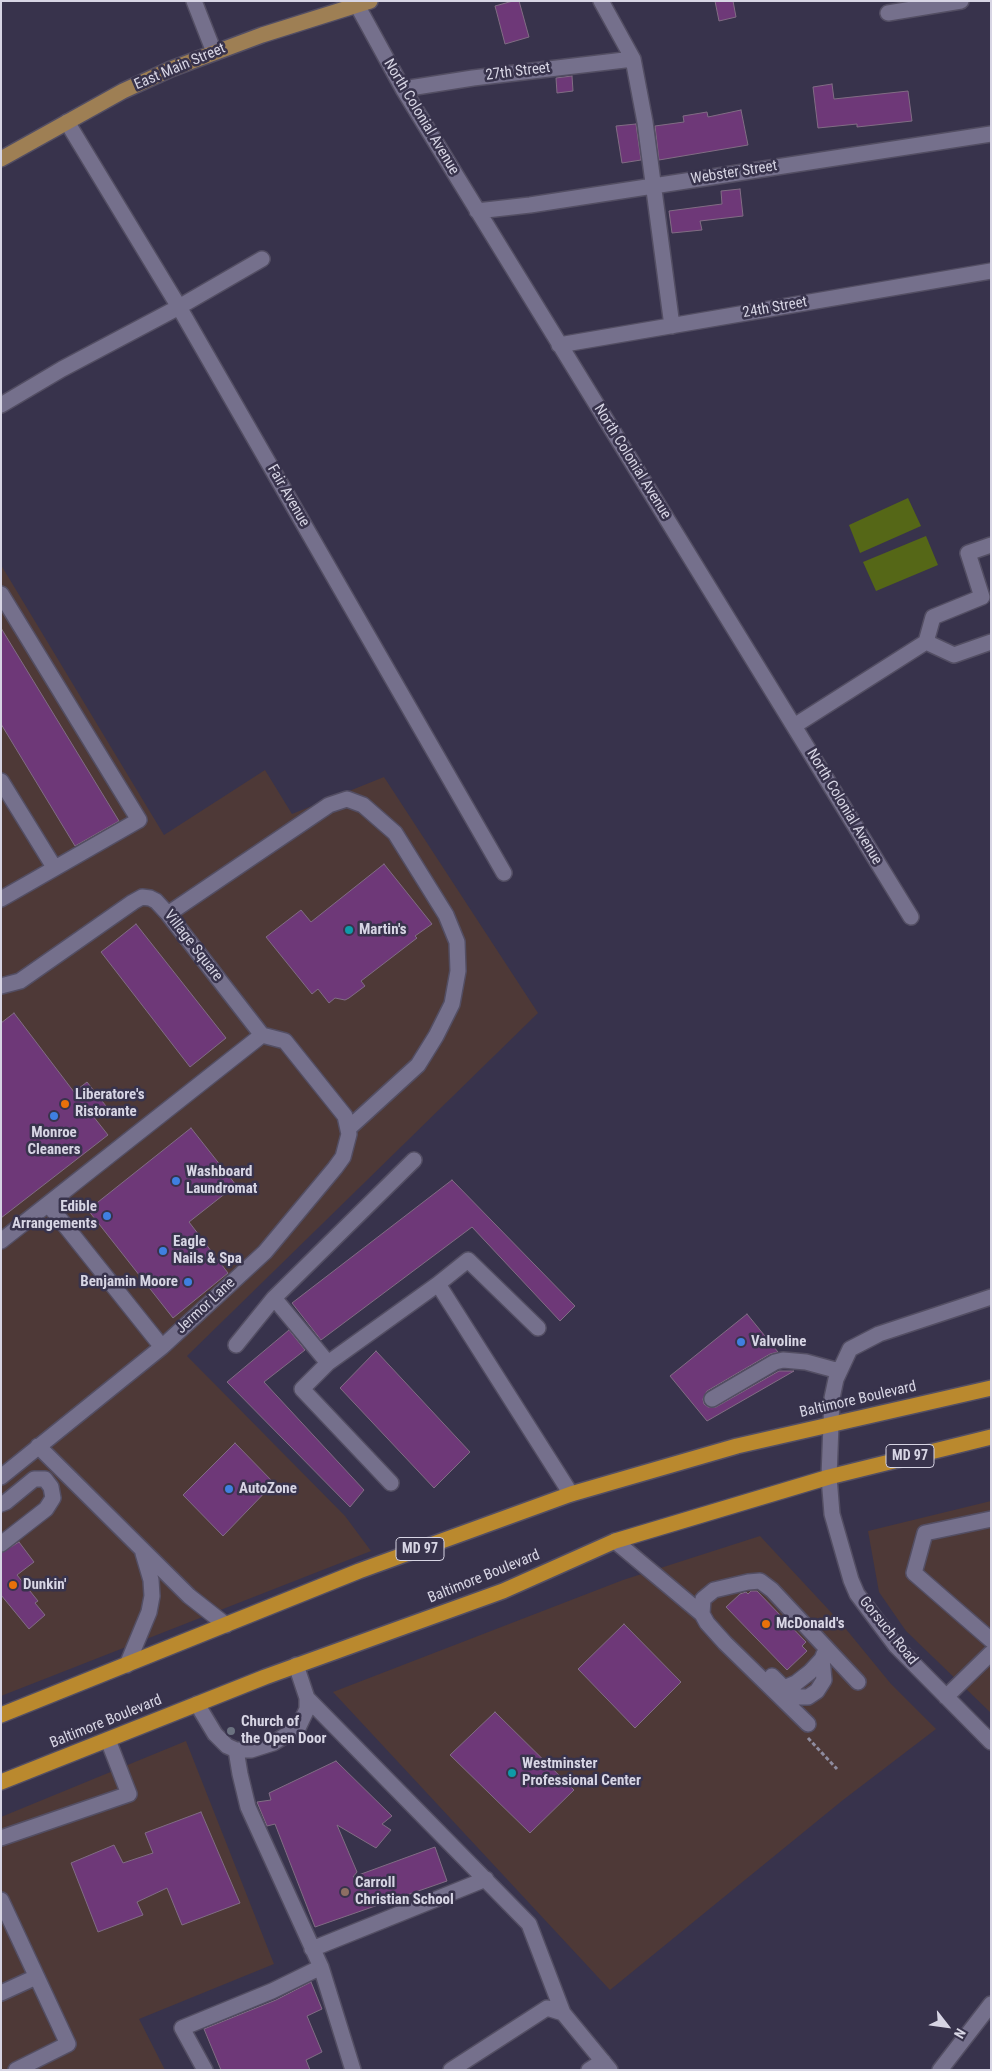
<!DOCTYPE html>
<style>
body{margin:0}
#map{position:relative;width:992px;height:2071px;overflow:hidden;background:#38334c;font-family:"Roboto Condensed",sans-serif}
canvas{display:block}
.frame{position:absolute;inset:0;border:2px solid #d7d5e4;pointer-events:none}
.north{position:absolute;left:922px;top:2001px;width:50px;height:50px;-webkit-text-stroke:4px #38334c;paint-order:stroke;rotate:120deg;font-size:14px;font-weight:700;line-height:20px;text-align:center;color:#d7d5e4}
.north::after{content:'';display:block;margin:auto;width:18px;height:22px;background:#d7d5e4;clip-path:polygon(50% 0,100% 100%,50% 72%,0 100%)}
</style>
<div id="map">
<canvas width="992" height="2071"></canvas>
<div class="frame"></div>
<div class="north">N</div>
</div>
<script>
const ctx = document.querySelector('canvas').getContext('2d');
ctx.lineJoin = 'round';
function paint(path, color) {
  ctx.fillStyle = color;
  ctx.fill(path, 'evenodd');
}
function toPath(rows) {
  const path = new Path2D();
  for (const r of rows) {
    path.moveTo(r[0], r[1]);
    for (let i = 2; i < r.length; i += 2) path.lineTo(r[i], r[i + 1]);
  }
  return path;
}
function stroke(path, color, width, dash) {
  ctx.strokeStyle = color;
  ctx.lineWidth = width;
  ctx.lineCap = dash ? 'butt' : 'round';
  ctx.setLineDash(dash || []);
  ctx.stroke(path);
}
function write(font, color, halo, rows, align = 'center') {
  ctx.font = font + ' "Roboto Condensed",sans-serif';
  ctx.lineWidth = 5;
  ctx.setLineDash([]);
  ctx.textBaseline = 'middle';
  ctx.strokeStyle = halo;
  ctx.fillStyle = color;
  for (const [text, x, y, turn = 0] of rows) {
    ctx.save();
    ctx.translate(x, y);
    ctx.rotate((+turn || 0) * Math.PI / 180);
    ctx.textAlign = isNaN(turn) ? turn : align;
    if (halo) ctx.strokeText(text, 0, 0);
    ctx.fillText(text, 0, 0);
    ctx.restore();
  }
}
paint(toPath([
 [1,565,164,835,265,770,292,814,384,777,538,1013,187,1356,345,1516,371,1551,1,1696],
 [991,1501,991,1713,906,1631,879,1592,868,1531],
 [760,1536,841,1623,891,1684,936,1729,843,1800,610,1990,333,1692,623,1580],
 [186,1741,274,1964,139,2019,165,2070,1,2070,1,1817]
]), '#4e3937');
paint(toPath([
 [908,498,921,526,860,553,849,525],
 [926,536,938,565,876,591,863,562]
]), '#556717');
const building = toPath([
 [513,1,519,1,529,37,505,44,495,6,513,1],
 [715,1,733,1,736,17,719,21,715,1],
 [572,76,573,91,557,93,556,78,572,76],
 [832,84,834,99,908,91,912,121,857,127,857,124,818,128,813,87,832,84],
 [741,110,748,145,659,160,655,126,684,122,683,116,707,112,708,117,741,110],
 [636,124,641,160,622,163,616,126,636,124],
 [740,189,743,216,700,221,702,230,672,233,669,211,722,204,721,191,740,189],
 [1,628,119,821,75,846,1,724,1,628],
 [384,864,432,924,415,936,417,938,361,981,365,986,349,998,345,1000,335,998,329,1003,318,989,312,994,266,937,301,910,311,922,384,864],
 [136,924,226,1038,190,1067,101,952,136,924],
 [14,1013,74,1092,87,1082,106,1106,93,1116,108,1135,1,1218,1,1023,14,1013],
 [191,1128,236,1185,189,1222,228,1273,173,1318,88,1210,191,1128],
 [452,1180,575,1306,560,1321,472,1227,321,1340,292,1303,452,1180],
 [747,1314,778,1352,770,1354,707,1391,703,1399,704,1404,708,1407,716,1407,779,1371,794,1371,707,1421,670,1376,747,1314],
 [289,1330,305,1350,264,1382,364,1490,350,1507,227,1382,289,1330],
 [376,1351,470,1452,434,1488,340,1388,376,1351],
 [235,1443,274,1483,223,1536,183,1495,235,1443],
 [19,1542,34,1562,17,1575,38,1601,35,1603,45,1615,29,1629,1,1595,1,1553,19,1542],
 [751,1591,757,1591,806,1642,802,1646,807,1651,787,1670,726,1607,740,1594,746,1592,748,1594,751,1591],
 [624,1624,681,1682,635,1728,578,1669,624,1624],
 [495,1712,574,1790,530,1833,450,1755,495,1712],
 [336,1761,392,1816,382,1824,391,1830,376,1848,337,1825,357,1872,353,1877,435,1847,447,1881,315,1927,275,1824,267,1826,257,1802,271,1800,269,1793,336,1761],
 [201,1812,240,1903,182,1925,167,1888,137,1902,143,1915,98,1932,71,1863,114,1845,123,1863,153,1853,145,1833,201,1812],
 [311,1982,322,2009,307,2016,322,2052,306,2060,310,2070,221,2070,204,2029,276,2000,311,1982]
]);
paint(building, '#6e3878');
stroke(building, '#816d84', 1);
const minor = toPath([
 [194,1,214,52],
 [601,1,633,59,645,122,672,326],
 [357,5,403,89,911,917],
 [888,13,961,1],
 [403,89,473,78,633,59],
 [67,122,179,307,504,873],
 [477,211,530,205,991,134],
 [559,345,991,271],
 [1,405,62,369,179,307,262,259],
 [1,594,139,820,1,899],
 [926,642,954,655,991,642],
 [794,726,926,642,933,617,982,597,968,553,991,545],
 [1,781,54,867],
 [168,914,329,805,347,799,363,805,395,833,446,915,457,942,458,971,452,1004,436,1036,418,1065,349,1128],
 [1,986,20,981,133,902,142,897,150,898,156,901,168,914,262,1035,285,1041,345,1116,349,1134,343,1157,335,1168,265,1252,162,1347,1,1477],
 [48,1204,162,1347],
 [1,1241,262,1035],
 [438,1284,468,1260,538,1328],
 [991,1297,879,1334,850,1349,836,1379,832,1398,829,1477,832,1514,851,1580,857,1594,896,1646,991,1742],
 [236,1345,274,1298],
 [328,1363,274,1298,414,1160],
 [712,1399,775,1362,783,1360,806,1362,839,1371],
 [38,1446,189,1596,226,1625],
 [391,1483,302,1389,328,1363,438,1284,571,1494],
 [1,1504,6,1502,34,1479,45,1479,51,1487,53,1498,46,1509,1,1544],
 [991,1519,925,1533,914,1573,991,1640],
 [615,1541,702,1614,707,1623,725,1643,808,1724],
 [702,1614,703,1599,714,1590,748,1582,760,1581,772,1590,858,1682],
 [127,1665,149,1612,152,1596,151,1580,143,1553],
 [296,1665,307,1698,529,1924,563,2013],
 [772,1676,784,1688,799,1697,808,1697,817,1691,824,1680,822,1659],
 [784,1688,796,1683,810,1672,822,1659,824,1654],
 [946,1697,991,1653],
 [197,1704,215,1734,227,1746,236,1750,251,1750,273,1743,298,1728,307,1709,307,1698],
 [236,1750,240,1774,248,1807,321,1967,353,2070],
 [1,1838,129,1794,108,1740],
 [1,1900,68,2044,16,2070],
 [312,1949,486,1879],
 [1,1993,36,1977],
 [205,2070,182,2028,272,1991,321,1967],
 [451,2070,547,2008,563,2013,610,2070],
 [589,2070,603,2061],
 [940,2070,991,2004]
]);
const major = toPath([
 [1,159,123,91,171,69,262,35,370,1]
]);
const highway = toPath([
 [1,1715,359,1571,571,1494,737,1446,991,1388],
 [1,1782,265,1677,503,1591,615,1541,829,1477,991,1437]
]);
stroke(minor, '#534e63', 18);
stroke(major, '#534e63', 18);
stroke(highway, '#534e63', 18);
stroke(toPath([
 [808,1738,837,1769]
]), '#8f8c9f', 3, [4, 2.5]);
stroke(minor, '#75708c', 15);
stroke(major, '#9e7f54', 15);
stroke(highway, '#ba892e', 15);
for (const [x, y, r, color] of [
 [349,930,5,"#0f9aa8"],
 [65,1104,5,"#e8710a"],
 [54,1116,5,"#3f7fe0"],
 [176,1181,5,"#3f7fe0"],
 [107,1216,5,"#3f7fe0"],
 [163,1251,5,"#3f7fe0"],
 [188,1282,5,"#3f7fe0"],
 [741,1342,5,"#3f7fe0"],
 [229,1489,5,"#3f7fe0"],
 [13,1585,5,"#e8710a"],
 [766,1624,5,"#e8710a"],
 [231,1731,5,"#6b7280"],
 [512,1773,5,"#0f9aa8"],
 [345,1892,5,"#8d6e63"]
]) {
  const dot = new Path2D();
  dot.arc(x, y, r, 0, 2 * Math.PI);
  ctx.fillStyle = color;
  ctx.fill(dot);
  stroke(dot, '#38334c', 2);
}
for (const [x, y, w] of [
 [910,1456,48],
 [420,1549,48]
]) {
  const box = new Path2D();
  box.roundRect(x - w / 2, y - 11.5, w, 23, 4);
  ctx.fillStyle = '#38334c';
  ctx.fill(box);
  stroke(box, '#d7d5e4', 1);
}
write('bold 14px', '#d7d5e4', null, [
 ["MD 97",910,1456],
 ["MD 97",420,1549]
]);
write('15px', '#d7d5e4', '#38334c', [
 ["East Main Street",180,67,-23],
 ["27th Street",518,72,-7],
 ["North Colonial Avenue",421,117,59],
 ["Webster Street",734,173,-9],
 ["24th Street",775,308,-10],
 ["North Colonial Avenue",632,462,58],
 ["Fair Avenue",288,496,60],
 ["North Colonial Avenue",844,807,59],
 ["Village Square",193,946,52],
 ["Jermor Lane",206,1306,-43],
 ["Baltimore Boulevard",858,1400,-13],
 ["Baltimore Boulevard",484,1577,-22],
 ["Gorsuch Road",888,1631,51],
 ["Baltimore Boulevard",106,1722,-22]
]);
write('bold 15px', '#d7d5e4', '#38334c', [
 ["Martin's",359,930],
 ["Liberatore's",75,1095],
 ["Ristorante",75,1112],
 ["Monroe",54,1133,"center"],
 ["Cleaners",54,1150,"center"],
 ["Washboard",186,1172],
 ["Laundromat",186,1189],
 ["Edible",97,1207,"right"],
 ["Arrangements",97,1224,"right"],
 ["Eagle",173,1242],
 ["Nails & Spa",173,1259],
 ["Benjamin Moore",178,1282,"right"],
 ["Valvoline",751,1342],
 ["AutoZone",239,1489],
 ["Dunkin'",23,1585],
 ["McDonald's",776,1624],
 ["Church of",241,1722],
 ["the Open Door",241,1739],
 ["Westminster",522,1764],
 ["Professional Center",522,1781],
 ["Carroll",355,1883],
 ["Christian School",355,1900]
], 'left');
</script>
